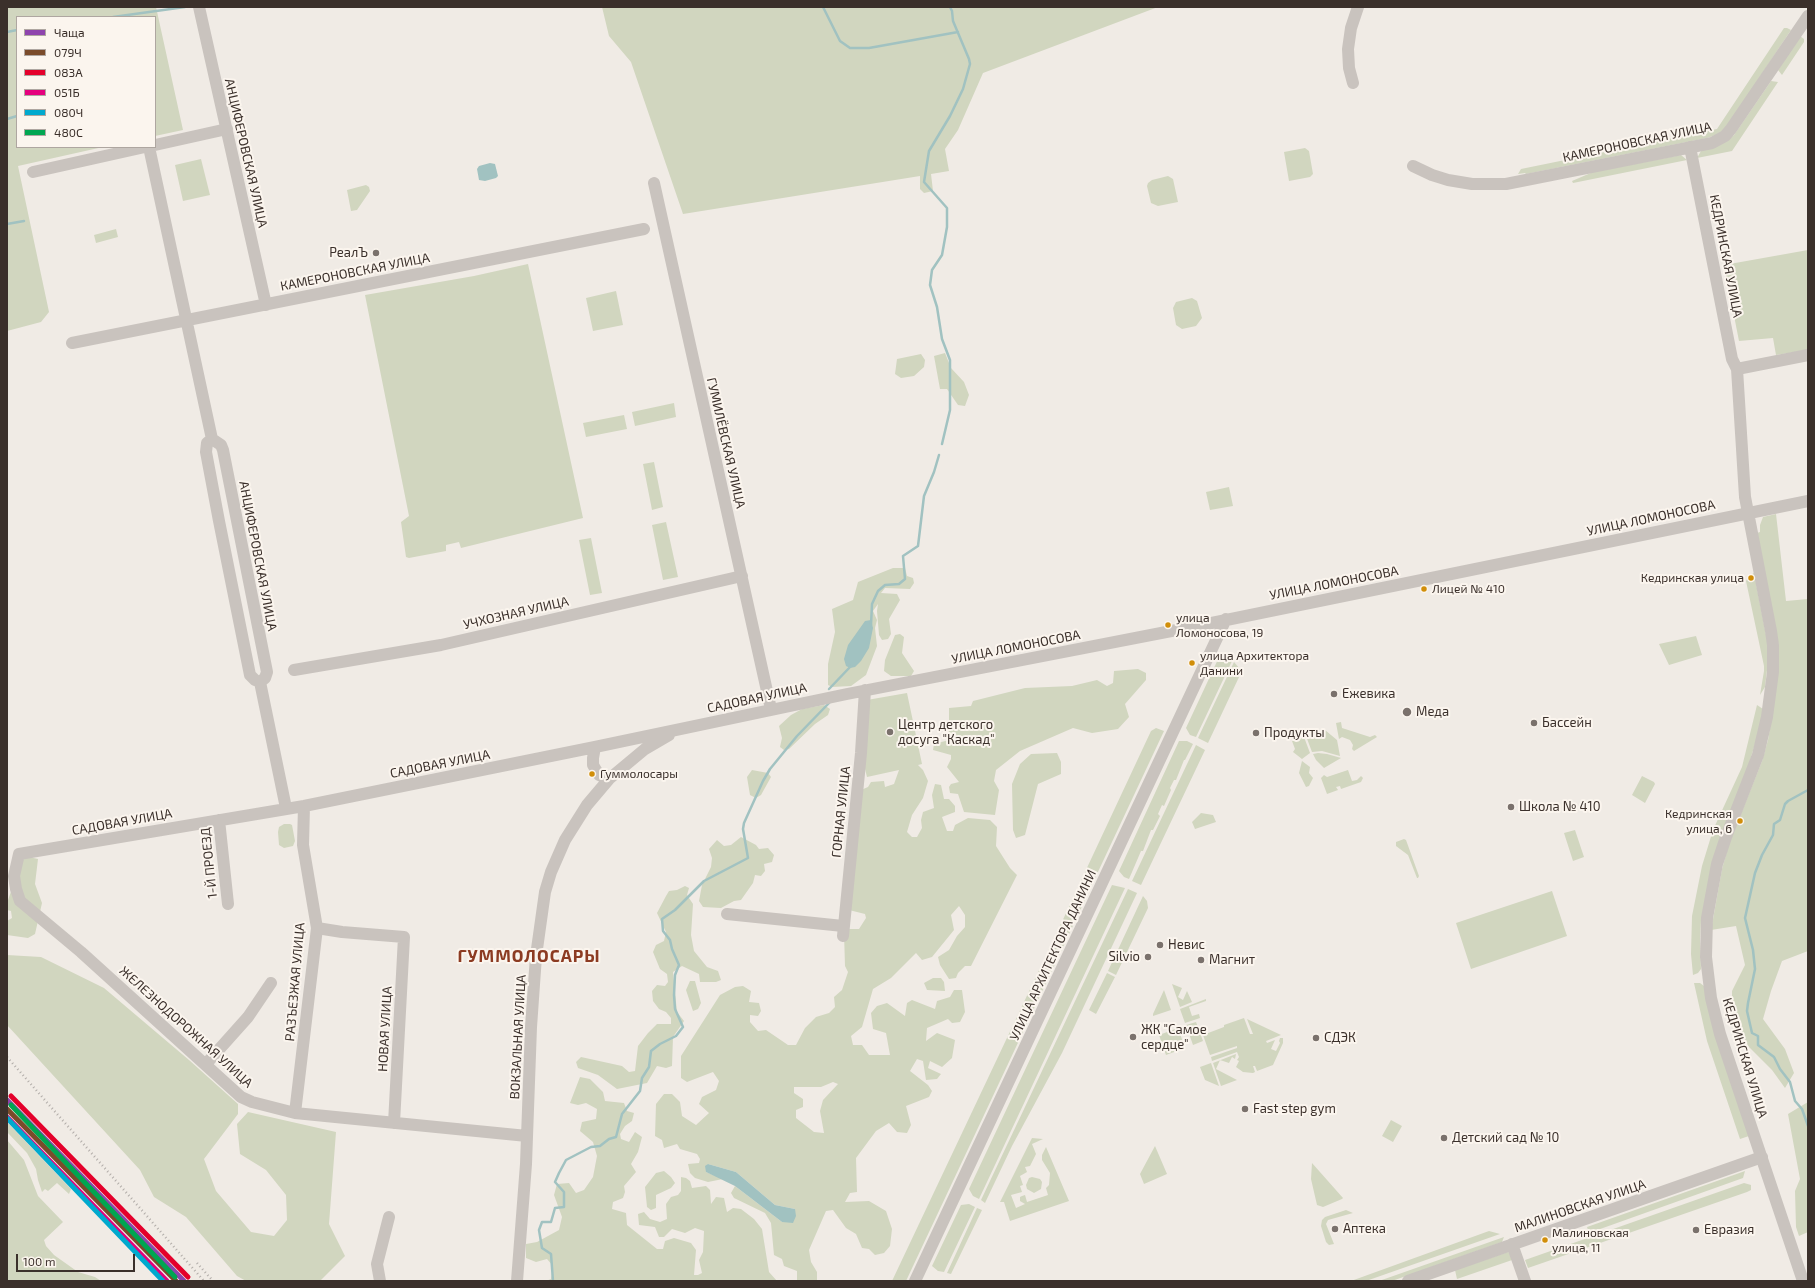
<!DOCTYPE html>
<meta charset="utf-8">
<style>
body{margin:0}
#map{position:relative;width:1815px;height:1288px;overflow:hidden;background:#f0ebe5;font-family:"Exo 2",sans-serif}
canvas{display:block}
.frame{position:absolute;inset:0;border:8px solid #3b302b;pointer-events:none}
.legend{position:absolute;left:16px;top:16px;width:140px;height:132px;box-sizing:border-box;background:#fbf5ee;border:1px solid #aea6a0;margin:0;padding:5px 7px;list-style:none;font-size:12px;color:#3b302b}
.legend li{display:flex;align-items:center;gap:8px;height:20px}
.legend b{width:20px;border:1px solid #aea6a0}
.scale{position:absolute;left:16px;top:1254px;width:119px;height:18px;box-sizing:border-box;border:2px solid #3b302b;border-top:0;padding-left:5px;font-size:12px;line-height:14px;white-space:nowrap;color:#3b302b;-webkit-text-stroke:3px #fbf5ee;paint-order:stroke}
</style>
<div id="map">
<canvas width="1815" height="1288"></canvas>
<div class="frame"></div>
<ul class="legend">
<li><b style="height:5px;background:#8e44ad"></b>Чаща</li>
<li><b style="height:5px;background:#7a4b2a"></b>079Ч</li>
<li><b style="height:5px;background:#e4002b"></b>083А</li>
<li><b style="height:5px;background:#e5007d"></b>051Б</li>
<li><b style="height:5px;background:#00a9ce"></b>080Ч</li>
<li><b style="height:5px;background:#00a651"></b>480С</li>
</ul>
<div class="scale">100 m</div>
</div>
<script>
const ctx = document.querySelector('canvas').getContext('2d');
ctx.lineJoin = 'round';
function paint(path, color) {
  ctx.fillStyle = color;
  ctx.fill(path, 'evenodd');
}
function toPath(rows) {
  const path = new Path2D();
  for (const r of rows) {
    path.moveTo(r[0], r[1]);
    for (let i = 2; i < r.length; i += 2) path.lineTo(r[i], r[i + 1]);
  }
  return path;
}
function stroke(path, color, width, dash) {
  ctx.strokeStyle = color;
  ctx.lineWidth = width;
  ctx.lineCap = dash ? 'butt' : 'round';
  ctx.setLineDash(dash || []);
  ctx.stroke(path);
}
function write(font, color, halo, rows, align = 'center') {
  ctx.font = font + ' "Exo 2",sans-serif';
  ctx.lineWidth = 4;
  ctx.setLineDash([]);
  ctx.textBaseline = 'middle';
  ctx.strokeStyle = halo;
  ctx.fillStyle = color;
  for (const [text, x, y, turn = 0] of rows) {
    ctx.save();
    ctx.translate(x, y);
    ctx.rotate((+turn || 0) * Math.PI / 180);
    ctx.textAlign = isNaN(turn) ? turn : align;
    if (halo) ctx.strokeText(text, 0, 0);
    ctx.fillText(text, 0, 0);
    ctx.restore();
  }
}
paint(toPath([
 [7,7,156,7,183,130,155,136,155,17,17,17,17,147,103,147,18,166,49,312,41,322,7,331],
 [602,7,1158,7,983,73,958,130,945,149,949,171,931,174,933,191,924,193,920,189,920,176,683,214,631,62,609,36],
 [1784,28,1787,28,1791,30,1730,122,1724,130,1716,135,1707,138,1526,174,1525,173,1518,174,1521,169,1717,129],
 [1800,36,1804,39,1804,42,1782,75,1778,70],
 [1771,81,1778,82,1732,151,1697,158,1701,151,1730,138,1734,135],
 [1305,148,1309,151,1313,174,1310,177,1289,181,1284,152],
 [1681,155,1687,160,1573,183,1572,181,1593,172],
 [201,159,210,195,183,201,175,165],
 [1168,176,1173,179,1178,202,1158,206,1151,203,1147,186,1148,183,1152,180],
 [366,185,369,187,370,191,357,210,351,211,347,190],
 [116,229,118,237,96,243,94,235],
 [1808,250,1808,350,1776,355,1773,338,1739,341,1724,265],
 [528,264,583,518,461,548,459,542,446,545,446,551,409,558,406,557,401,522,409,516,365,295,474,276],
 [616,291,623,325,593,331,586,298],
 [1192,298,1197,301,1202,318,1196,326,1182,329,1176,325,1173,308,1176,302],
 [945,353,951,368,964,382,969,395,965,406,958,405,947,389,940,389,934,356],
 [921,354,925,360,924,367,914,376,901,378,895,374,897,359],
 [674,403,676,417,635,426,632,412],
 [624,415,627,429,586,437,583,423],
 [654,462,663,507,652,510,643,464],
 [1229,487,1233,506,1210,510,1206,492],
 [1776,514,1786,601,1808,599,1808,951,1782,961,1771,991,1763,1019,1785,1049,1794,1073,1785,1088,1772,1070,1749,1047,1736,1026,1732,1008,1732,991,1745,965,1736,926,1711,930,1722,869,1729,844,1762,761,1768,740,1774,704,1779,664,1779,648,1757,533,1760,532,1760,525,1763,517],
 [666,522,678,577,663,580,652,525],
 [591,538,602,593,590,595,579,540],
 [893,568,905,568,907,576,913,578,914,583,910,589,885,588,881,593,897,594,900,600,889,619,891,634,888,639,882,640,879,635,877,611,878,604,873,611,877,620,875,628,877,646,866,675,851,686,832,687,828,685,828,664,835,632,832,609,853,600,858,582],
 [1754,573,1768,645,1768,662,1765,687,1760,695,1764,671,1764,666,1746,581,1749,576],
 [900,634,904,637,902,653,914,671,911,676,891,676,884,671,885,660,895,635],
 [1696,636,1702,655,1669,665,1659,644],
 [1220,655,1232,661,1196,737,1190,735,1186,728],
 [1234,662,1240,669,1240,675,1208,743,1198,738],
 [1138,669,1146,673,1146,680,1125,704,1129,717,1118,729,1092,733,1073,728,1020,751,996,770,994,781,999,790,995,815,964,812,958,794,950,793,949,787,951,784,959,782,947,767,951,759,951,755,933,750,934,744,949,740,949,708,971,706,973,701,1025,688,1072,686,1097,680,1107,686,1113,683,1114,671],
 [907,693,922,764,918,765,923,770,928,781,923,798,912,815,907,832,912,837,917,837,922,828,921,820,923,812,934,808,932,795,935,784,941,785,944,799,949,799,955,806,955,812,942,817,947,831,953,831,955,825,968,818,990,820,997,827,996,846,1010,868,1017,875,971,966,965,966,958,973,956,978,949,979,940,965,938,957,949,950,957,936,965,927,965,915,959,906,951,915,954,930,932,957,922,960,916,953,891,978,873,989,862,1027,851,1036,853,1045,862,1045,869,1055,890,1055,886,1033,873,1029,871,1013,877,1006,887,1003,905,1016,907,1003,912,1000,935,1009,937,1001,950,997,954,990,962,990,965,1012,960,1022,952,1023,948,1019,927,1028,926,1041,937,1033,955,1040,952,1058,942,1067,930,1061,928,1068,941,1074,937,1079,926,1080,923,1061,917,1059,910,1071,928,1085,932,1091,929,1097,906,1106,911,1125,907,1133,897,1132,889,1123,876,1131,856,1158,857,1192,850,1193,845,1202,869,1201,886,1211,892,1229,890,1246,884,1253,875,1255,869,1249,862,1248,856,1234,846,1228,833,1210,826,1211,809,1250,811,1262,817,1272,817,1281,797,1281,797,1271,784,1266,782,1259,774,1255,771,1223,765,1213,734,1198,731,1193,735,1186,782,1222,795,1209,775,1205,736,1172,708,1164,706,1172,723,1179,708,1182,695,1178,690,1173,688,1164,699,1163,700,1159,697,1154,680,1149,677,1144,664,1148,662,1140,655,1136,656,1104,664,1094,672,1094,680,1102,682,1116,696,1125,709,1113,699,1104,702,1097,716,1090,719,1081,713,1072,687,1082,681,1078,681,1056,720,995,735,987,743,986,751,991,749,1002,759,1003,761,1011,758,1016,750,1015,750,1022,758,1031,766,1030,788,1045,796,1045,805,1028,816,1017,829,1013,835,1007,834,997,842,990,848,972,845,966,844,933,847,929,859,929,866,918,865,914,849,910,861,790,868,787,871,782,884,781,885,787,894,784,899,770,867,777,865,769,867,700],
 [833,1082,838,1084,823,1100,820,1111,824,1133,814,1132,796,1118,796,1110,803,1107,803,1099,794,1093,794,1087,821,1087],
 [824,705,830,709,828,715,815,724,789,749,784,750,780,747,782,738,779,726,791,715,802,709],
 [1757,705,1763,709,1759,731,1701,921,1700,939,1701,969,1698,973,1693,975,1691,954,1692,916,1702,866,1713,830,1742,767],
 [1341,722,1342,728,1370,737,1375,735,1377,737,1354,751,1352,749,1353,745,1350,740,1342,737,1339,739,1336,723],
 [1156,728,1164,731,1089,891,1078,887,1151,731],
 [1325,730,1337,740,1340,756,1322,751,1312,752,1306,736],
 [1304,737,1310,753,1302,759,1293,752,1295,749,1292,741],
 [1179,741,1187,741,1193,744,1185,760,1184,760,1176,780,1174,780,1170,788,1171,790,1164,806,1162,805,1158,814,1160,816,1153,830,1151,830,1143,851,1141,851,1129,879,1124,877,1119,871],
 [1196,745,1205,750,1141,885,1132,881],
 [1057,753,1061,762,1061,774,1038,784,1025,835,1016,838,1013,830,1012,784,1020,764,1031,754],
 [1318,753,1327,754,1341,758,1324,768,1316,760,1313,754],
 [1302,761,1310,767,1309,773,1313,778,1309,786,1306,787,1299,773],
 [752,770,768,773,771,777,761,795,756,798,750,795,747,777],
 [1348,770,1352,781,1357,780,1361,776,1363,778,1361,782,1341,789,1340,786,1336,787,1338,790,1327,794,1321,778,1324,775,1327,777],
 [1642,776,1654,782,1655,784,1645,803,1632,795],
 [1201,813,1213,815,1216,822,1195,829,1192,822],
 [284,824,290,824,292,825,295,841,293,846,284,848,279,845,278,832,279,827],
 [1575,830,1584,857,1573,861,1564,833],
 [741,837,756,845,759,849,768,848,774,855,772,862,764,864,765,871,761,876,755,875,753,883,741,900,734,901,721,908,703,907,699,901,702,885,711,867,712,858,709,849,717,840,724,846,731,845],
 [1404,839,1406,840,1419,876,1418,878,1417,878,1408,855,1396,846,1396,842],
 [29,857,38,859,35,884,42,903,35,934,28,938,7,935,7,921,12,918,11,911,7,910,7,903,22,860],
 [1112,885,1125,888,979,1199,973,1196,969,1189],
 [685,886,689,888,687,895,693,904,691,935,694,951,707,967,718,971,721,980,716,982,700,982,699,974,682,966,673,972,677,1012,684,1021,673,1037,672,1066,666,1068,657,1066,647,1083,617,1089,598,1075,578,1068,576,1062,581,1057,622,1066,629,1072,635,1071,638,1046,648,1033,657,1024,671,1024,671,1018,666,1012,659,1009,653,1001,652,991,657,985,665,986,668,982,667,974,660,969,653,952,656,945,664,941,666,932,657,913,666,896,669,891,677,890],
 [1128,889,1137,893,1062,1053,1012,1146,985,1203,981,1200],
 [1552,891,1567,936,1471,969,1456,923],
 [1076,892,1086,898,906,1281,892,1281],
 [1143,896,1147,901,1148,908,1116,975,1108,971],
 [7,955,41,957,104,988,189,1060,238,1104,238,1114,204,1159,216,1191,251,1232,274,1236,287,1220,286,1195,266,1170,240,1154,237,1124,248,1112,336,1132,329,1224,345,1256,320,1281,246,1281,237,1276,186,1217,154,1197,140,1170,7,1025],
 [1107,973,1115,977,1096,1014,1089,1010],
 [933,978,941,978,944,982,945,991,927,990,924,983],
 [690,981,695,981,701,1003,698,1009,693,1011,686,990],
 [1694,983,1700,983,1704,986,1749,1136,1740,1139,1707,1041],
 [1172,984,1182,988,1178,997,1183,1000,1187,991,1192,1002,1180,1007],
 [1164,990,1171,1010,1153,1016,1153,1014],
 [1206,999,1206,1001,1189,1007,1192,1016,1199,1014,1200,1018,1185,1023,1180,1009],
 [1244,1018,1250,1034,1253,1034,1247,1019,1281,1035,1266,1041,1267,1043,1275,1040,1271,1049,1276,1051,1280,1043,1279,1041,1280,1038,1283,1038,1283,1043,1273,1065,1257,1071,1255,1066,1253,1066,1255,1072,1253,1073,1243,1072,1236,1067,1239,1061,1237,1060,1239,1057,1237,1052,1212,1061,1211,1057,1237,1048,1237,1046,1210,1055,1203,1035,1224,1027,1224,1025],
 [1196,1022,1203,1041,1193,1045,1186,1025],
 [1178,1028,1185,1048,1166,1055,1159,1035],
 [1236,1054,1235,1059,1232,1057,1229,1063,1220,1060,1216,1069,1237,1080,1221,1086,1213,1063],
 [1211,1063,1219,1086,1205,1080,1200,1067],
 [580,1077,590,1079,603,1092,605,1101,624,1103,627,1111,634,1113,632,1121,625,1126,620,1134,621,1139,629,1142,635,1132,642,1137,638,1152,631,1164,636,1172,624,1186,625,1192,623,1198,613,1202,612,1209,626,1213,627,1225,657,1249,663,1249,665,1241,674,1238,691,1243,696,1250,694,1275,698,1275,702,1273,699,1260,703,1252,704,1231,695,1228,685,1233,672,1229,664,1237,659,1237,655,1227,639,1225,638,1214,644,1212,650,1219,660,1222,667,1219,666,1204,671,1197,678,1195,681,1191,681,1177,686,1178,690,1181,692,1188,706,1186,710,1190,711,1204,716,1197,724,1198,727,1212,733,1208,741,1209,754,1219,762,1229,769,1272,777,1281,546,1281,551,1279,553,1266,547,1259,536,1262,526,1258,526,1244,537,1242,559,1230,562,1217,554,1195,557,1184,569,1183,576,1193,584,1190,593,1177,597,1156,593,1142,580,1131,582,1122,596,1119,597,1109,586,1103,578,1105,570,1103],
 [1808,1102,1808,1232,1799,1236,1796,1227,1795,1191,1800,1179,1788,1114],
 [1391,1120,1402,1126,1393,1142,1382,1136],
 [7,1122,71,1189,69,1194,57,1183,48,1191,45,1189,42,1192,38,1180,36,1169,27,1153,7,1132],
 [1032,1138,1043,1139,1032,1144,1036,1154,1030,1166,1025,1167,1027,1172,1020,1176,1023,1185,1020,1186,1022,1192,1011,1195,1016,1208,1025,1204,1020,1201,1020,1197,1022,1196,1025,1195,1027,1202,1048,1195,1046,1188,1049,1185,1050,1173,1042,1160,1042,1155,1046,1147,1069,1201,1010,1221,1004,1202,1000,1202],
 [7,1140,24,1160,38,1196,63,1222,44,1240,46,1246,54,1255,78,1272,95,1277,101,1281,7,1281],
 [1155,1146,1167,1174,1144,1184,1140,1174],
 [1312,1163,1343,1198,1342,1199,1323,1207,1317,1205,1311,1179],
 [664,1171,671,1177,675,1183,671,1188,656,1195,656,1208,651,1210,647,1207,645,1187,656,1173],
 [1745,1171,1743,1178,1589,1233,1587,1227],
 [1032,1177,1040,1179,1042,1182,1041,1189,1034,1193,1027,1189,1026,1185,1029,1178],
 [1744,1183,1751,1185,1751,1190,1747,1192,1528,1268,1525,1260],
 [969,1204,975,1207,944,1272,938,1271,932,1266,961,1205],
 [977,1208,982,1210,951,1274,947,1273],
 [1346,1210,1353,1213,1328,1220,1326,1224,1334,1244,1329,1245,1326,1242,1321,1226,1322,1220,1325,1217],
 [1489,1231,1500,1234,1366,1281,1351,1281],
 [1504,1237,1502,1242,1392,1281,1379,1281],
 [1508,1252,1513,1254,1515,1259,1457,1279,1455,1270]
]), '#d1d6bf');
paint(toPath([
 [490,163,495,164,498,176,496,178,485,181,479,180,477,169,479,166],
 [871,620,873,628,869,648,861,661,855,667,850,668,846,666,844,659,848,645,865,621],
 [708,1164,736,1172,775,1205,795,1209,796,1216,793,1223,782,1222,735,1186,706,1172,705,1166]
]), '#a1c2c1');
stroke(toPath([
 [823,7,840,41,850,48,869,48,958,32],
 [113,17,185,7],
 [7,32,17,30],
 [7,119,17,116],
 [7,224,24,221],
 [942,444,950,410,950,360,942,339,937,307,930,285,932,270,942,255,947,227,947,208,924,182,929,151,950,116,963,89,970,64,969,59,953,21,952,11,950,7],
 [871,625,872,604,878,591,885,585,899,584,905,579,903,556,918,546,924,496,934,472,939,455],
 [829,689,851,666],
 [1808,790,1788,801,1785,804,1780,820,1774,824,1773,835,1762,855,1755,873,1745,918,1753,950,1755,969,1748,1003,1747,1011,1752,1033,1758,1036,1758,1045,1774,1057,1780,1069,1790,1082,1795,1101,1802,1109,1808,1126],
 [553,1281,551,1254,542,1248,539,1230,542,1222,551,1222,555,1208,564,1207,564,1192,555,1182,559,1173,566,1160,591,1147,600,1146,609,1139,616,1137,622,1114,640,1091,642,1078,649,1067,651,1051,660,1044,676,1036,683,1027,675,1009,674,995,675,975,679,965,672,949,670,940,663,931,662,919,675,910,704,881,748,858,743,829,744,823,763,781,770,769,797,736,830,702]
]), '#a1c2c1', 2.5);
stroke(toPath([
 [199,7,266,305],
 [1353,83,1349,68,1348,49,1351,28,1358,7],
 [155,145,227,129],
 [149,147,212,439],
 [1690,147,1732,359,1737,369],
 [1413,166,1432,175,1448,180,1472,184,1506,184,1712,143,1725,136,1731,129,1808,16],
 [33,172,145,147],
 [654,183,771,709],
 [72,343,644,229],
 [1737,369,1745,497,1771,631,1773,645,1773,672,1767,717,1758,755,1726,837,1717,864,1707,918,1706,957,1711,998,1720,1034,1803,1281],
 [1737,369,1808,355],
 [212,439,221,445,223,450,267,672,265,678,260,682],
 [212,439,207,443,206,452,219,521,250,675,255,680,260,682],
 [294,670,441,645,742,576],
 [260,682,286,808],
 [595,747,593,758,593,765,599,775,609,779],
 [219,820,228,904],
 [727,914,843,926],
 [317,928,342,932,404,937,394,1123],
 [843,936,861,753,865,690],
 [206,1064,248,1017,271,983],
 [295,1113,317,928,303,845,304,806],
 [527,1136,295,1113,252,1102,241,1097,81,952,20,901,16,889,14,876,19,854,304,806,595,747,847,694,1192,627,1808,501],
 [1512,1244,1525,1281],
 [380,1281,377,1264,389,1217],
 [517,1281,526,1164,531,1027,536,956,545,892,551,872,565,840,587,805,609,779,645,749,669,735],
 [915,1281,1226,619],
 [1408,1281,1762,1157]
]), '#c9c3be', 12);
stroke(toPath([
 [7,1057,204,1281],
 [197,1263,213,1281]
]), '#b1aca8', 2.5, [1, 3]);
stroke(toPath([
 [7,1100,184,1281]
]), '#8e44ad', 5);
stroke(toPath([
 [7,1109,176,1281]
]), '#7a4b2a', 5);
stroke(toPath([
 [11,1096,188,1277]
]), '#e4002b', 5);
stroke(toPath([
 [7,1117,167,1281]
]), '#e5007d', 5);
stroke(toPath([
 [7,1118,163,1281]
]), '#00a9ce', 5);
stroke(toPath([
 [11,1105,175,1277]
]), '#00a651', 5);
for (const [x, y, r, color] of [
 [376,253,4,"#7a716c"],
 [1751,578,3.5,"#d18e09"],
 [1424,589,3.5,"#d18e09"],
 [1168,625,3.5,"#d18e09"],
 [1192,663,3.5,"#d18e09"],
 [1334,694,4,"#7a716c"],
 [1407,712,5,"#7a716c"],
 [1534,723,4,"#7a716c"],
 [890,732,4,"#7a716c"],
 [1256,733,4,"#7a716c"],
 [592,774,3.5,"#d18e09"],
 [1511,807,4,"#7a716c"],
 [1740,821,3.5,"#d18e09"],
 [1160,945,4,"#7a716c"],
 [1148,957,4,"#7a716c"],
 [1201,960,4,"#7a716c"],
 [1133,1037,4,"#7a716c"],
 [1316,1038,4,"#7a716c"],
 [1245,1109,4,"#7a716c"],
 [1444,1138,4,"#7a716c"],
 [1335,1229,4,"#7a716c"],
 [1696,1230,4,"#7a716c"],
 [1545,1240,3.5,"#d18e09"]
]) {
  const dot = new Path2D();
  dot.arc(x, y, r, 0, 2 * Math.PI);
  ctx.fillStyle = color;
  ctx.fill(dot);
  stroke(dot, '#fbf5ee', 1.5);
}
write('12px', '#3b302b', '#fbf5ee', [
 ["Кедринская улица",1744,578,"right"],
 ["Лицей № 410",1432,589],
 ["улица",1176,618],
 ["Ломоносова, 19",1176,633],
 ["улица Архитектора",1200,656],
 ["Данини",1200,671],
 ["Гуммолосары",600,774],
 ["Кедринская",1732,814,"right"],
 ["улица, 6",1732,829,"right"],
 ["Малиновская",1552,1233],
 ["улица, 11",1552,1248]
], 'left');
write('13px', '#3b302b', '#fbf5ee', [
 ["КАМЕРОНОВСКАЯ УЛИЦА",1637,142,-12],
 ["АНЦИФЕРОВСКАЯ УЛИЦА",246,153,77],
 ["КЕДРИНСКАЯ УЛИЦА",1726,256,79],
 ["КАМЕРОНОВСКАЯ УЛИЦА",355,272,-11],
 ["ГУМИЛЁВСКАЯ УЛИЦА",726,443,77],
 ["УЛИЦА ЛОМОНОСОВА",1651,518,-12],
 ["АНЦИФЕРОВСКАЯ УЛИЦА",258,556,79],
 ["УЛИЦА ЛОМОНОСОВА",1334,583,-11],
 ["УЧХОЗНАЯ УЛИЦА",516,613,-13],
 ["УЛИЦА ЛОМОНОСОВА",1016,647,-11],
 ["САДОВАЯ УЛИЦА",757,698,-12],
 ["САДОВАЯ УЛИЦА",440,764,-11],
 ["ГОРНАЯ УЛИЦА",841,812,-84],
 ["САДОВАЯ УЛИЦА",122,822,-10],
 ["1-Й ПРОЕЗД",209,863,-96],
 ["УЛИЦА АРХИТЕКТОРА ДАНИНИ",1053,955,-65],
 ["РАЗЪЕЗЖАЯ УЛИЦА",295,982,-85],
 ["ЖЕЛЕЗНОДОРОЖНАЯ УЛИЦА",186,1027,42],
 ["НОВАЯ УЛИЦА",385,1029,-87],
 ["ВОКЗАЛЬНАЯ УЛИЦА",518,1037,-87],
 ["КЕДРИНСКАЯ УЛИЦА",1745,1058,73],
 ["МАЛИНОВСКАЯ УЛИЦА",1580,1206,-19]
]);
write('13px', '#3b302b', '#fbf5ee', [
 ["РеалЪ",368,253,"right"],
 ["Ежевика",1342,694],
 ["Меда",1416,712],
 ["Бассейн",1542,723],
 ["Центр детского",898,725],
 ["досуга \"Каскад\"",898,740],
 ["Продукты",1264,733],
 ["Школа № 410",1519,807],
 ["Невис",1168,945],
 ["Silvio",1140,957,"right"],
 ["Магнит",1209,960],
 ["ЖК \"Самое",1141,1030],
 ["сердце\"",1141,1045],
 ["СДЭК",1324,1038],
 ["Fast step gym",1253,1109],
 ["Детский сад № 10",1452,1138],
 ["Аптека",1343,1229],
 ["Евразия",1704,1230]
], 'left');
ctx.letterSpacing = '1px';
write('bold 17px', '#8c3b22', '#fbf5ee', [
 ["ГУММОЛОСАРЫ",529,956]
]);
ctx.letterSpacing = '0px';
</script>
